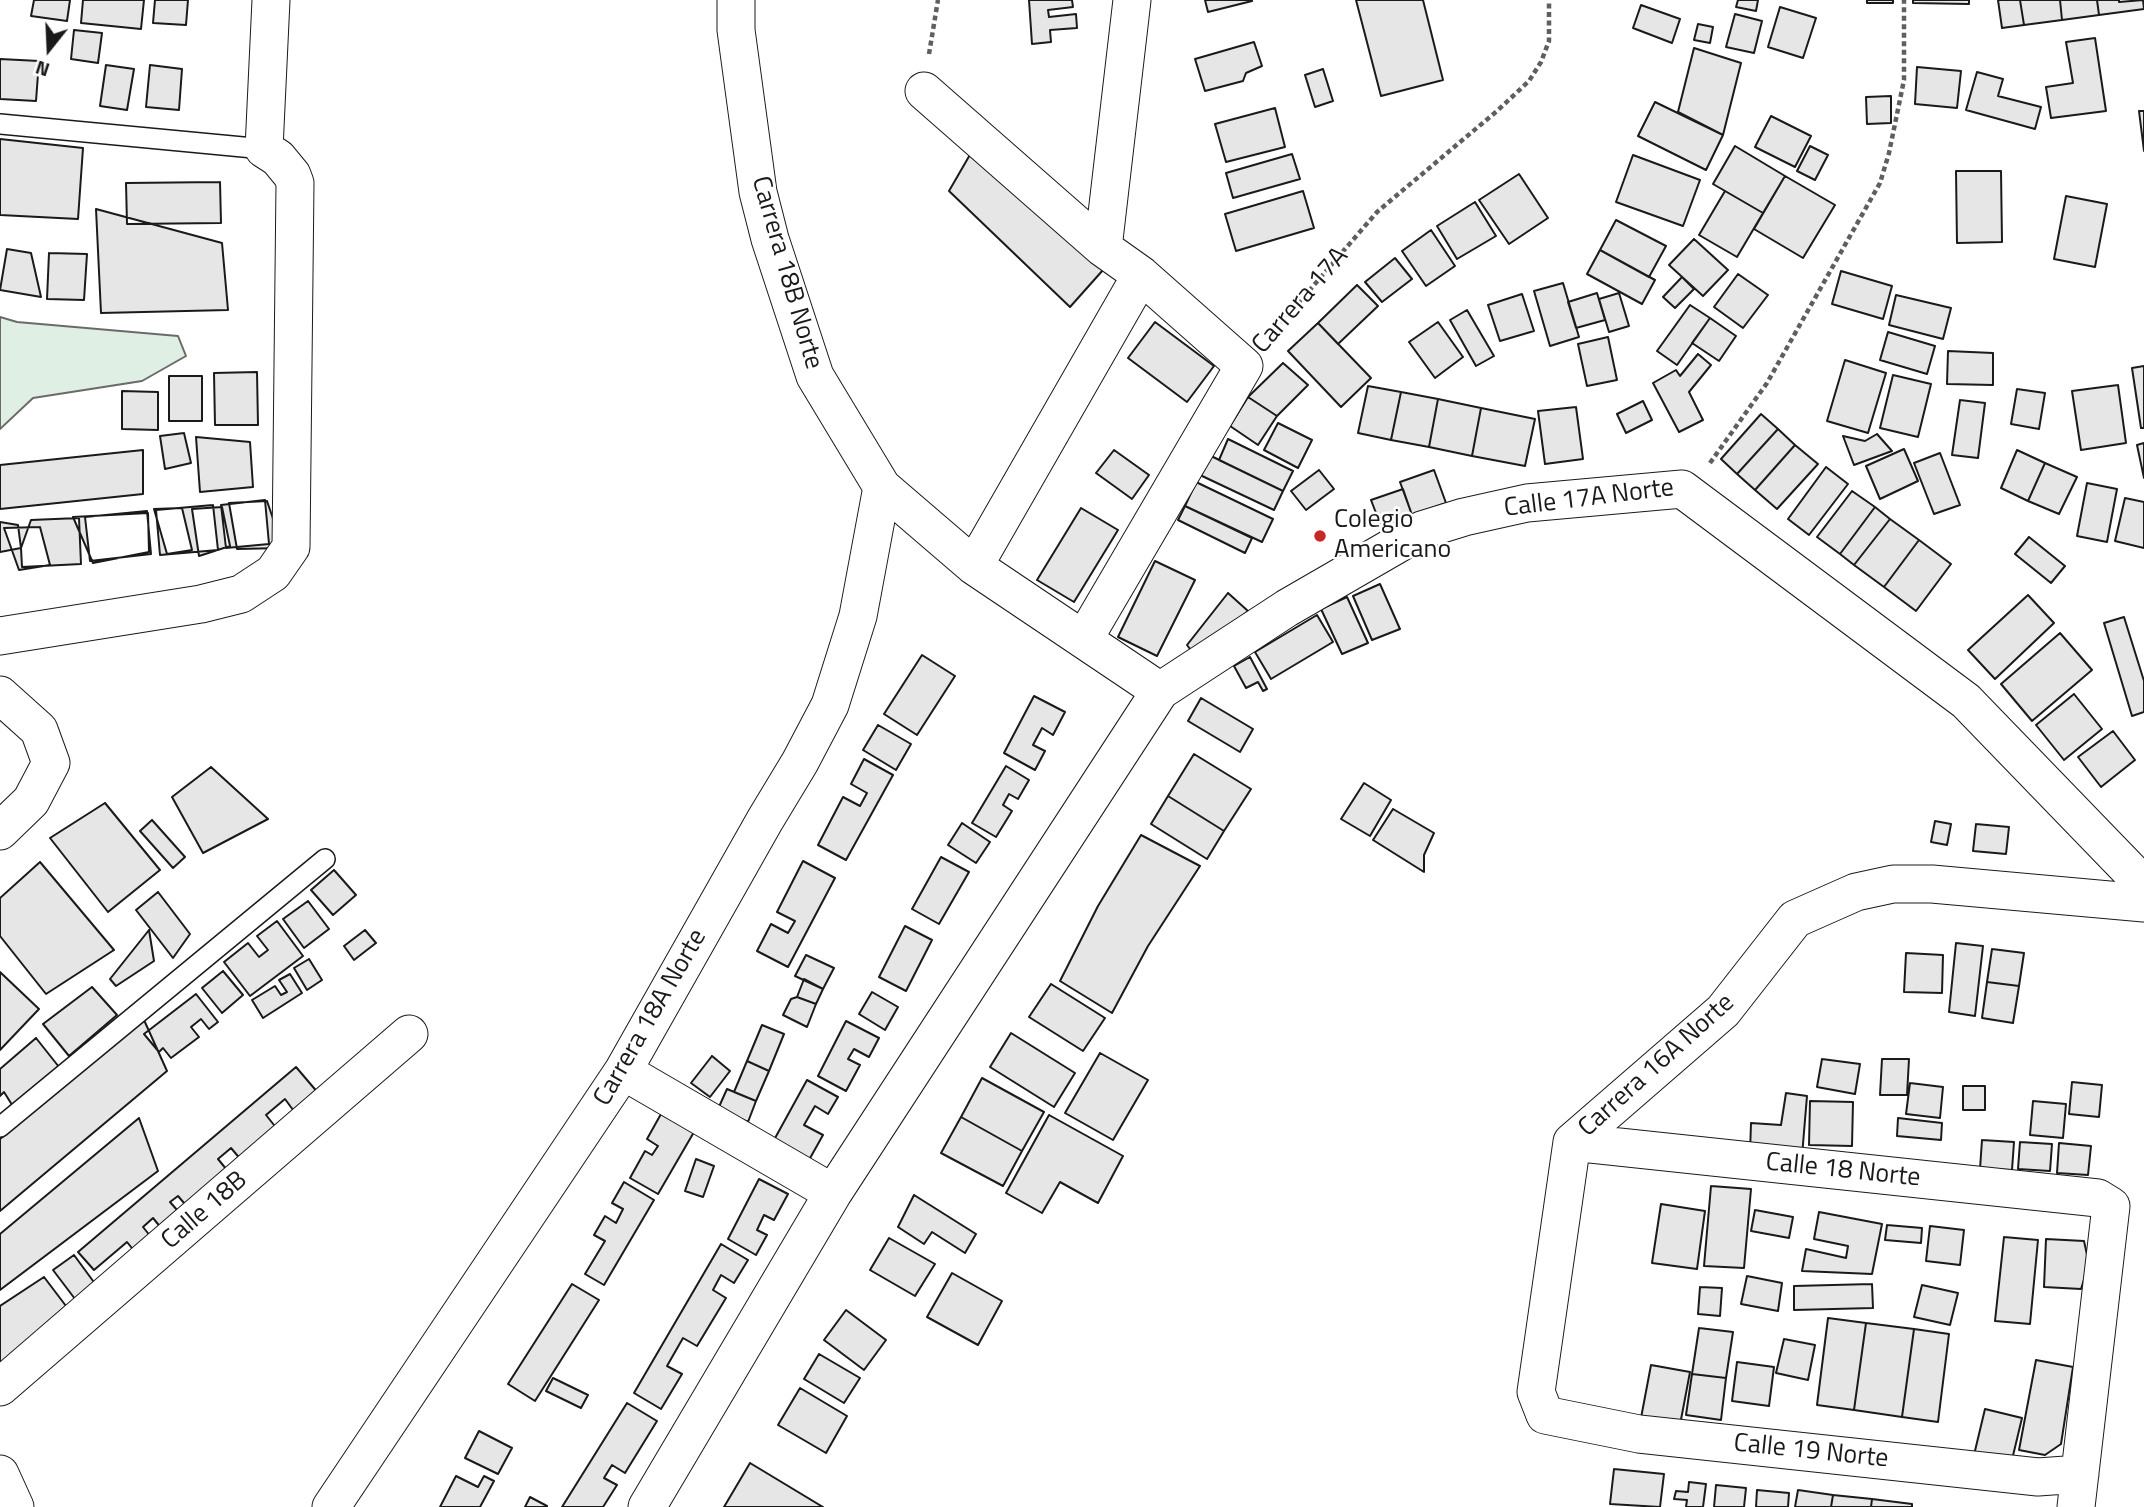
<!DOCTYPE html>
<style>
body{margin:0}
#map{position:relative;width:2144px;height:1507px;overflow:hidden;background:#fff;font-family:"Titillium Web",sans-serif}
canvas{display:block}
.north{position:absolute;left:14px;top:14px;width:70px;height:70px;-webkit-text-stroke:5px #fff;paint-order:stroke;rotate:198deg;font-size:19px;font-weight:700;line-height:28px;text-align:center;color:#1a1a1a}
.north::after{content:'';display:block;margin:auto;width:24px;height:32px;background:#1a1a1a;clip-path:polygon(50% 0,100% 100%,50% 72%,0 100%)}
</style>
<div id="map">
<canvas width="2144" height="1507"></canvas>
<div class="north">N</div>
</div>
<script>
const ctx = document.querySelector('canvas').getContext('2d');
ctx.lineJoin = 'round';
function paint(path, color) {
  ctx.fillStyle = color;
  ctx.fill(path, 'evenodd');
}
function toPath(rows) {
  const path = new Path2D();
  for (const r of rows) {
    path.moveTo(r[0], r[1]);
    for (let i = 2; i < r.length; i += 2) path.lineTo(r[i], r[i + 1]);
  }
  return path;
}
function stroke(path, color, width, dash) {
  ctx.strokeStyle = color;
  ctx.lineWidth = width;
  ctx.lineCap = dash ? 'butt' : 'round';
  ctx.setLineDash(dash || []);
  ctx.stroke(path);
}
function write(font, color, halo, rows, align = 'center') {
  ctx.font = font + ' "Titillium Web",sans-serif';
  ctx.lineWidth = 5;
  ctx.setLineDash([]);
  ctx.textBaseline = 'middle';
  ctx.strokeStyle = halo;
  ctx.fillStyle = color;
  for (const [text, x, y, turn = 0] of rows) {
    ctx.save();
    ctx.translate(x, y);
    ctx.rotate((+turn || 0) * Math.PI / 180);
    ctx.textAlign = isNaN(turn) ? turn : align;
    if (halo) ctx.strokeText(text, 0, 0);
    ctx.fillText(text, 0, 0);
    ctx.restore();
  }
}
const green = toPath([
 [0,317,17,322,178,336,186,356,142,381,33,398,0,429,0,317]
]);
paint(green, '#e0efe3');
stroke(green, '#6a6a6a', 2);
const building = toPath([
 [34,0,70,0,67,21,31,16,34,0],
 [83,0,144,0,141,29,81,23,83,0],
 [155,0,188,0,186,25,153,23,155,0],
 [1029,0,1072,0,1073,7,1048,10,1049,17,1076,14,1077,28,1050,30,1051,42,1032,44,1029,0],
 [1205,0,1252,0,1252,1,1208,12,1205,0],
 [1356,0,1423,0,1443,80,1381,96,1356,0],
 [1738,0,1758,0,1756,11,1736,7,1738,0],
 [1867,0,1893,0,1893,3,1867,3,1867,0],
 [1913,0,1969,0,1969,4,1913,3,1913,0],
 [1998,0,2020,0,2024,25,2002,28,1998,0],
 [2020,0,2060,0,2062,20,2024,25,2020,0],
 [2060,0,2097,0,2099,15,2062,20,2060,0],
 [2097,0,2119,0,2119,2,2143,0,2144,9,2099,15,2097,0],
 [1641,5,1680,19,1672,43,1633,28,1641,5],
 [1780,7,1816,18,1803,58,1768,47,1780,7],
 [1735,14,1762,21,1754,53,1726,47,1735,14],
 [1698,24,1713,27,1710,43,1694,40,1698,24],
 [74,30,102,33,98,63,71,59,74,30],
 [2095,38,2106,111,2051,118,2046,87,2073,83,2066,42,2095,38],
 [1254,42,1262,66,1246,73,1243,81,1205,91,1195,59,1254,42],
 [1694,48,1741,63,1723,135,1678,112,1694,48],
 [0,59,39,61,36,101,0,99,0,59],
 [106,65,134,69,127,110,100,106,106,65],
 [150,65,182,69,179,110,146,107,150,65],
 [1917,67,1961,71,1957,108,1915,104,1917,67],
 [1323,69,1333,101,1315,107,1305,75,1323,69],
 [1977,72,2003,79,1998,96,2041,107,2035,129,1966,110,1977,72],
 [1891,96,1891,123,1867,124,1866,97,1891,96],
 [1655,102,1723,135,1706,170,1638,136,1655,102],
 [1275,108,1285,147,1226,162,1215,124,1275,108],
 [2139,111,2144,111,2144,151,2139,111],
 [1771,116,1811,136,1795,167,1755,147,1771,116],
 [0,139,83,148,78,219,0,215,0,139],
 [975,146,1103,270,1070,307,949,191,975,146],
 [1735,146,1785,176,1763,213,1713,184,1735,146],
 [1810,146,1828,155,1815,180,1797,171,1810,146],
 [1292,154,1300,179,1233,198,1226,173,1292,154],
 [1633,155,1700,180,1683,226,1616,202,1633,155],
 [1956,171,2001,171,2002,242,1957,243,1956,171],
 [1519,174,1548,218,1509,244,1479,200,1519,174],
 [1785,176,1835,205,1803,258,1754,229,1785,176],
 [220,182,221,223,127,224,126,183,220,182],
 [1303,191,1314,228,1236,251,1225,214,1303,191],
 [1725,191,1763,213,1737,257,1699,235,1725,191],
 [2066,196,2107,204,2095,267,2054,259,2066,196],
 [1475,202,1496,236,1457,259,1437,226,1475,202],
 [96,209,222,243,228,310,101,313,96,209],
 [1616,220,1666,246,1649,277,1600,250,1616,220],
 [1431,230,1455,266,1426,286,1402,251,1431,230],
 [1694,239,1728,270,1703,296,1669,265,1694,239],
 [7,249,31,253,41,297,0,290,7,249],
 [1600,250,1655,280,1642,304,1587,274,1600,250],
 [49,253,87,254,84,300,47,299,49,253],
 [1395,258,1412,279,1382,302,1365,282,1395,258],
 [1841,271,1892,286,1883,319,1832,304,1841,271],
 [1738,274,1768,295,1743,328,1714,307,1738,274],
 [1682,277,1694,289,1675,308,1663,297,1682,277],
 [1563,283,1579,337,1550,346,1534,291,1563,283],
 [1357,285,1378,306,1338,344,1318,323,1357,285],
 [1597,293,1605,320,1576,328,1568,302,1597,293],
 [1619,293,1629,326,1609,332,1599,299,1619,293],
 [1522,294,1534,331,1500,341,1488,305,1522,294],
 [1896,295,1951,308,1943,339,1889,325,1896,295],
 [1690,305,1710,318,1677,365,1657,351,1690,305],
 [1467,310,1494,356,1476,366,1450,320,1467,310],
 [1710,318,1736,336,1719,361,1692,343,1710,318],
 [1155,322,1214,366,1187,402,1128,358,1155,322],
 [1438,322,1463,357,1435,378,1409,342,1438,322],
 [1318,323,1371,378,1341,407,1288,351,1318,323],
 [1888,332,1935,346,1927,374,1880,360,1888,332],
 [1608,337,1617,380,1587,386,1578,344,1608,337],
 [1948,351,1993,353,1993,385,1947,384,1948,351],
 [1698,354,1711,365,1689,392,1703,420,1679,432,1653,383,1676,370,1680,376,1698,354],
 [1845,360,1886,373,1868,433,1827,421,1845,360],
 [1283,363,1308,385,1277,416,1248,397,1283,363],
 [2144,366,2144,428,2141,428,2132,368,2144,366],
 [257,372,258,425,215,425,214,373,257,372],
 [1893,375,1931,384,1918,437,1880,428,1893,375],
 [169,376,202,376,202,421,169,421,169,376],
 [2118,385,2126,443,2081,450,2072,391,2118,385],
 [1368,386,1401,392,1391,440,1358,433,1368,386],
 [2017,389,2045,393,2039,429,2011,424,2017,389],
 [122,391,158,392,158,430,122,429,122,391],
 [1401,392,1438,399,1429,447,1391,440,1401,392],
 [1248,397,1277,416,1258,445,1230,426,1248,397],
 [1438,399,1481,408,1472,456,1429,447,1438,399],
 [1960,400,1985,403,1978,458,1952,455,1960,400],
 [1643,401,1652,420,1626,433,1617,414,1643,401],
 [1576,407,1583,459,1545,464,1538,411,1576,407],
 [1481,408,1535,419,1525,466,1472,456,1481,408],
 [1761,414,1778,429,1737,474,1721,459,1761,414],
 [1278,423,1312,440,1298,468,1264,450,1278,423],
 [1778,429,1795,445,1755,490,1737,474,1778,429],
 [184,433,191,463,165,469,160,436,184,433],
 [1877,434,1892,451,1854,465,1843,436,1865,441,1877,434],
 [196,437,250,442,253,487,200,492,196,437],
 [1228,439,1293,471,1283,491,1219,460,1228,439],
 [2144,443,2144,478,2137,445,2144,443],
 [1795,445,1818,464,1777,509,1755,490,1795,445],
 [1904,449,1918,481,1880,499,1866,466,1904,449],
 [143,450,143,494,0,509,0,465,143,450],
 [1114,450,1149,475,1132,499,1096,473,1114,450],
 [2017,450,2045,463,2028,501,2001,488,2017,450],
 [1940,453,1960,505,1934,514,1914,463,1940,453],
 [1209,455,1283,491,1274,510,1200,475,1209,455],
 [2045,463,2077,477,2059,514,2028,501,2045,463],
 [1826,467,1848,484,1809,535,1788,519,1826,467],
 [1319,470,1334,489,1306,510,1291,491,1319,470],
 [1434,470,1446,503,1412,515,1400,482,1434,470],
 [1196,482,1273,519,1262,542,1185,506,1196,482],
 [2087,483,2117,489,2107,542,2077,536,2087,483],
 [1403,489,1412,515,1381,526,1371,500,1403,489],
 [1852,491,1875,507,1840,554,1817,537,1852,491],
 [2125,498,2144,502,2144,548,2115,541,2125,498],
 [265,500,269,544,226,548,221,505,265,500],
 [267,501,283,548,237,549,229,503,267,501],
 [213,505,218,550,160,555,156,510,213,505],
 [1185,506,1252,538,1245,553,1178,520,1185,506],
 [222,507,230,546,199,556,192,509,222,507],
 [1875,507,1890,519,1854,565,1840,554,1875,507],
 [182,508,192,550,167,554,154,509,182,508],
 [1081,508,1118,530,1074,602,1037,580,1081,508],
 [147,511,151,554,90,561,85,517,147,511],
 [148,513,149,552,93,563,73,517,148,513],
 [79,518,81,564,22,567,21,548,31,520,79,518],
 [1890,519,1919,540,1884,587,1854,565,1890,519],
 [0,522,18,525,21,548,0,552,0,522],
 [40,527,50,565,19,570,4,528,40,527],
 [2029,537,2065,566,2051,583,2015,554,2029,537],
 [1919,540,1951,564,1916,611,1884,587,1919,540],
 [1155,561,1195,580,1157,656,1118,637,1155,561],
 [1380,584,1400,629,1372,640,1353,596,1380,584],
 [1228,593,1248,611,1196,657,1187,645,1228,593],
 [2028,595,2054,623,1995,679,1968,650,2028,595],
 [1347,597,1368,643,1342,654,1321,609,1347,597],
 [1317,615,1333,642,1271,679,1255,652,1317,615],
 [2124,617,2144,681,2144,712,2132,716,2104,623,2124,617],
 [2060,633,2092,670,2032,721,2001,684,2060,633],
 [922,655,955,676,917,735,884,714,922,655],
 [1250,657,1267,689,1263,691,1258,682,1246,688,1234,666,1250,657],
 [2074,694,2102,729,2064,760,2036,725,2074,694],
 [1034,696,1065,712,1053,735,1042,728,1033,745,1045,751,1035,770,1004,753,1034,696],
 [1201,698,1253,729,1240,752,1188,721,1201,698],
 [878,725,911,744,896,770,863,750,878,725],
 [2113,731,2135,760,2101,787,2078,757,2113,731],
 [1194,754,1251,789,1224,831,1168,796,1194,754],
 [864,759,893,775,846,860,818,845,843,797,860,806,867,793,851,784,864,759],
 [1006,766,1029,780,1018,799,1009,794,1003,805,1012,811,996,837,972,823,1006,766],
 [211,767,268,819,203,853,172,797,211,767],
 [1364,783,1391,800,1370,836,1341,819,1364,783],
 [1168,796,1224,831,1207,859,1151,824,1168,796],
 [105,803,160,870,108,912,50,838,105,803],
 [1393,809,1434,833,1424,855,1424,872,1373,840,1393,809],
 [152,820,185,857,173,868,140,831,152,820],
 [1935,821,1951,824,1947,845,1931,842,1935,821],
 [962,823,990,842,976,863,948,845,962,823],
 [1976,824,2009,827,2006,854,1973,851,1976,824],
 [1141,835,1200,866,1148,946,1112,1013,1060,981,1098,906,1141,835],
 [941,857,969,872,939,924,912,909,941,857],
 [803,861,835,878,788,967,757,951,771,924,788,933,795,921,777,912,803,861],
 [40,862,114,950,46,994,0,936,0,898,40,862],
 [334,870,356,895,333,915,311,890,334,870],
 [158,892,190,934,173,958,136,910,158,892],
 [308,901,329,929,304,948,283,919,308,901],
 [277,921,303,956,250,996,224,962,248,943,259,957,268,950,257,936,277,921],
 [905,926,932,940,906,991,879,977,905,926],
 [149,930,154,961,116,986,110,979,149,930],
 [365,930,376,943,354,960,344,946,365,930],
 [1956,943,1983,946,1975,1016,1949,1012,1956,943],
 [1992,949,2024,953,2019,986,1987,982,1992,949],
 [1906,953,1943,955,1942,993,1904,992,1906,953],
 [806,955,834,968,823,989,795,976,806,955],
 [309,959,322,980,307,990,294,968,309,959],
 [223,971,243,995,222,1013,202,988,223,971],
 [0,972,39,1009,0,1050,0,972],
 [290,974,302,993,263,1018,252,1000,275,986,281,995,287,992,279,980,290,974],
 [804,979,823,989,816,1004,797,997,804,979],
 [1987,982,2019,986,2013,1023,1982,1018,1987,982],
 [1051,984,1105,1018,1083,1051,1029,1017,1051,984],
 [92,987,117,1015,69,1056,43,1024,92,987],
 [872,992,898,1007,885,1030,859,1014,872,992],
 [196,994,218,1022,209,1029,201,1019,191,1027,199,1037,171,1058,163,1048,159,1052,144,1034,196,994],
 [797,997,816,1004,807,1027,783,1015,791,999,797,997],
 [144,1020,167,1071,0,1211,0,1139,144,1020],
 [846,1021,879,1038,869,1057,854,1049,848,1059,860,1065,846,1091,818,1076,846,1021],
 [762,1025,784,1034,769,1071,747,1061,762,1025],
 [1011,1033,1075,1073,1054,1107,990,1067,1011,1033],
 [36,1038,59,1067,14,1108,4,1092,0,1096,0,1069,36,1038],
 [1100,1053,1148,1080,1113,1140,1065,1113,1100,1053],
 [712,1056,730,1071,710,1097,691,1083,712,1056],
 [1822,1059,1860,1064,1855,1094,1817,1087,1822,1059],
 [1882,1059,1909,1059,1907,1095,1880,1095,1882,1059],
 [747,1061,769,1071,756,1101,734,1092,747,1061],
 [296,1067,319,1094,296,1114,285,1099,266,1115,278,1130,242,1161,231,1148,218,1159,231,1175,190,1210,178,1196,170,1202,185,1219,166,1234,153,1218,143,1227,151,1237,135,1252,127,1242,94,1270,78,1252,296,1067],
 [982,1078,1044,1112,1022,1151,961,1117,982,1078],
 [807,1080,838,1097,828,1114,815,1106,804,1125,823,1135,809,1160,774,1140,807,1080],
 [2072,1082,2102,1085,2099,1117,2069,1114,2072,1082],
 [1910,1083,1943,1087,1940,1118,1906,1114,1910,1083],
 [1963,1086,1985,1086,1985,1110,1963,1110,1963,1086],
 [727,1089,756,1101,748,1122,718,1109,727,1089],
 [1786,1093,1807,1096,1802,1156,1750,1153,1751,1123,1781,1125,1786,1093],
 [1810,1101,1853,1102,1852,1146,1809,1145,1810,1101],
 [2033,1101,2066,1104,2063,1138,2030,1135,2033,1101],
 [661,1114,694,1132,658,1194,630,1178,645,1151,652,1155,658,1146,647,1139,661,1114],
 [1049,1115,1123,1156,1098,1203,1060,1182,1042,1213,1006,1193,1049,1115],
 [961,1117,1022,1151,1003,1186,941,1153,961,1117],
 [139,1118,158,1171,0,1290,0,1234,139,1118],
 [1898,1118,1942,1123,1941,1140,1897,1136,1898,1118],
 [1982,1140,2014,1142,2012,1170,1980,1169,1982,1140],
 [2020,1142,2052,1144,2050,1171,2018,1169,2020,1142],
 [2059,1143,2091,1146,2088,1175,2057,1173,2059,1143],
 [696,1159,714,1166,703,1197,685,1191,696,1159],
 [759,1179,788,1194,774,1220,764,1215,757,1230,767,1235,756,1255,728,1239,759,1179],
 [624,1182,654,1200,604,1285,585,1274,605,1241,594,1235,605,1216,616,1223,623,1209,612,1203,624,1182],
 [1711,1186,1751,1189,1744,1268,1704,1266,1711,1186],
 [914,1195,976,1234,965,1253,932,1232,924,1244,898,1227,914,1195],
 [1661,1204,1705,1211,1697,1269,1652,1263,1661,1204],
 [1755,1210,1793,1217,1789,1238,1751,1231,1755,1210],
 [1819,1212,1882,1224,1872,1274,1802,1271,1806,1249,1846,1258,1848,1246,1814,1239,1819,1212],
 [1887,1225,1922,1228,1921,1243,1885,1240,1887,1225],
 [1930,1226,1964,1230,1960,1265,1926,1261,1930,1226],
 [2004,1237,2038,1240,2030,1324,1995,1321,2004,1237],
 [889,1238,935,1264,915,1296,870,1270,889,1238],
 [2046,1239,2084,1241,2089,1264,2081,1289,2044,1287,2046,1239],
 [721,1244,748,1260,734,1283,721,1275,713,1290,726,1298,697,1346,683,1338,667,1366,682,1374,661,1409,634,1393,721,1244],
 [74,1255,96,1285,75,1299,53,1270,74,1255],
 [952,1273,1002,1301,978,1345,927,1317,952,1273],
 [1747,1276,1782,1283,1778,1311,1741,1304,1747,1276],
 [44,1277,66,1306,0,1366,0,1306,44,1277],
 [572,1284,599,1300,535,1401,508,1384,572,1284],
 [1872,1284,1873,1308,1794,1310,1794,1286,1872,1284],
 [1922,1285,1958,1293,1950,1325,1914,1317,1922,1285],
 [1700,1287,1722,1288,1720,1316,1698,1314,1700,1287],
 [846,1310,886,1340,864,1370,824,1340,846,1310],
 [1828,1318,1866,1323,1854,1410,1817,1405,1828,1318],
 [1866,1323,1914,1329,1902,1417,1854,1410,1866,1323],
 [1699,1328,1733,1332,1726,1378,1692,1374,1699,1328],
 [1914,1329,1949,1334,1938,1422,1902,1417,1914,1329],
 [1784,1339,1815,1345,1808,1380,1776,1373,1784,1339],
 [819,1354,860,1378,844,1403,804,1379,819,1354],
 [2036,1360,2073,1367,2061,1444,2045,1455,2019,1450,2036,1360],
 [1737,1362,1774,1367,1769,1406,1732,1401,1737,1362],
 [1651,1365,1690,1372,1680,1425,1641,1418,1651,1365],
 [1692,1374,1726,1378,1721,1420,1686,1415,1692,1374],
 [553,1378,588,1395,581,1408,546,1391,553,1378],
 [800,1388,847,1416,826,1453,778,1425,800,1388],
 [627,1403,657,1421,625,1473,612,1465,604,1478,617,1485,603,1507,562,1507,627,1403],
 [1985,1409,2022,1418,2011,1464,1974,1455,1985,1409],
 [479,1431,512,1448,498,1474,465,1458,479,1431],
 [750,1463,823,1507,724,1507,750,1463],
 [1614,1469,1664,1474,1660,1507,1610,1504,1614,1469],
 [456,1476,478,1487,484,1476,494,1481,480,1507,440,1507,456,1476],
 [1689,1482,1706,1484,1703,1507,1686,1507,1687,1500,1674,1499,1676,1491,1688,1492,1689,1482],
 [1716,1485,1746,1488,1744,1507,1714,1507,1716,1485],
 [1757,1490,1789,1493,1788,1507,1756,1507,1757,1490],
 [1798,1490,1833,1495,1831,1507,1795,1507,1798,1490],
 [1833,1495,1872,1499,1871,1507,1831,1507,1833,1495],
 [530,1497,547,1506,547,1507,525,1507,530,1497],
 [1872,1499,1912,1504,1912,1507,1871,1507,1872,1499]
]);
paint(building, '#e6e6e6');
stroke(building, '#1a1a1a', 2);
const lane = toPath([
 [0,124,264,149],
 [0,1127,325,859]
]);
const street = toPath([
 [736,0,736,30,758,192,770,239,815,376,882,487,974,566,1160,691],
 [924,91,1103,248,1141,275,1244,366,1084,639],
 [1103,248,1132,0],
 [974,566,1141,275],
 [0,636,201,604,241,594,273,573,291,547,295,183,292,175,278,158,264,149,271,0],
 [0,695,39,730,51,763,31,801,0,831],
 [623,1071,833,1193],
 [1572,1142,2098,1198,2111,1206,2076,1507],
 [0,1387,409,1034],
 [0,1474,15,1507],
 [2080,1474,2038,1477,1639,1434,1545,1415,1536,1392,1572,1142,1723,1011,1795,919,1856,892,1893,884,1932,884,2144,903],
 [331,1507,623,1071,765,820,800,762,830,705,858,616,882,487],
 [647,1507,833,1193,1160,691,1287,608,1422,530,1464,517,1527,503,1682,489,1966,701,2144,885]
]);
stroke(lane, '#1a1a1a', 22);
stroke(street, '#1a1a1a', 39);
stroke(toPath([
 [929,54,938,0],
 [1270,336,1377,212,1497,111,1529,81,1541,62,1549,41,1549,0],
 [1710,463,1767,383,1880,183,1889,153,1904,80,1904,0]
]), '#5f5f5f', 4.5, [5, 3.5]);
stroke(lane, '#fff', 19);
stroke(street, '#fff', 37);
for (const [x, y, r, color] of [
 [1320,536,7,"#c62828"]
]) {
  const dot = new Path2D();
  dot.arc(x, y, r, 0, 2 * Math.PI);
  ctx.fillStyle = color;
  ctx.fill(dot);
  stroke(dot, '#fff', 2.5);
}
write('26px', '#1a1a1a', '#fff', [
 ["Carrera 18B Norte",786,273,74],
 ["Carrera 17A",1301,301,-49],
 ["Calle 17A Norte",1589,499,-7],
 ["Carrera 18A Norte",651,1018,-60],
 ["Carrera 16A Norte",1657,1066,-42],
 ["Calle 18 Norte",1843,1171,6],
 ["Calle 18B",205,1211,-41],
 ["Calle 19 Norte",1811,1452,6]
]);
write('26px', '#1a1a1a', '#fff', [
 ["Colegio",1334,521],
 ["Americano",1334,551]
], 'left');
</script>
